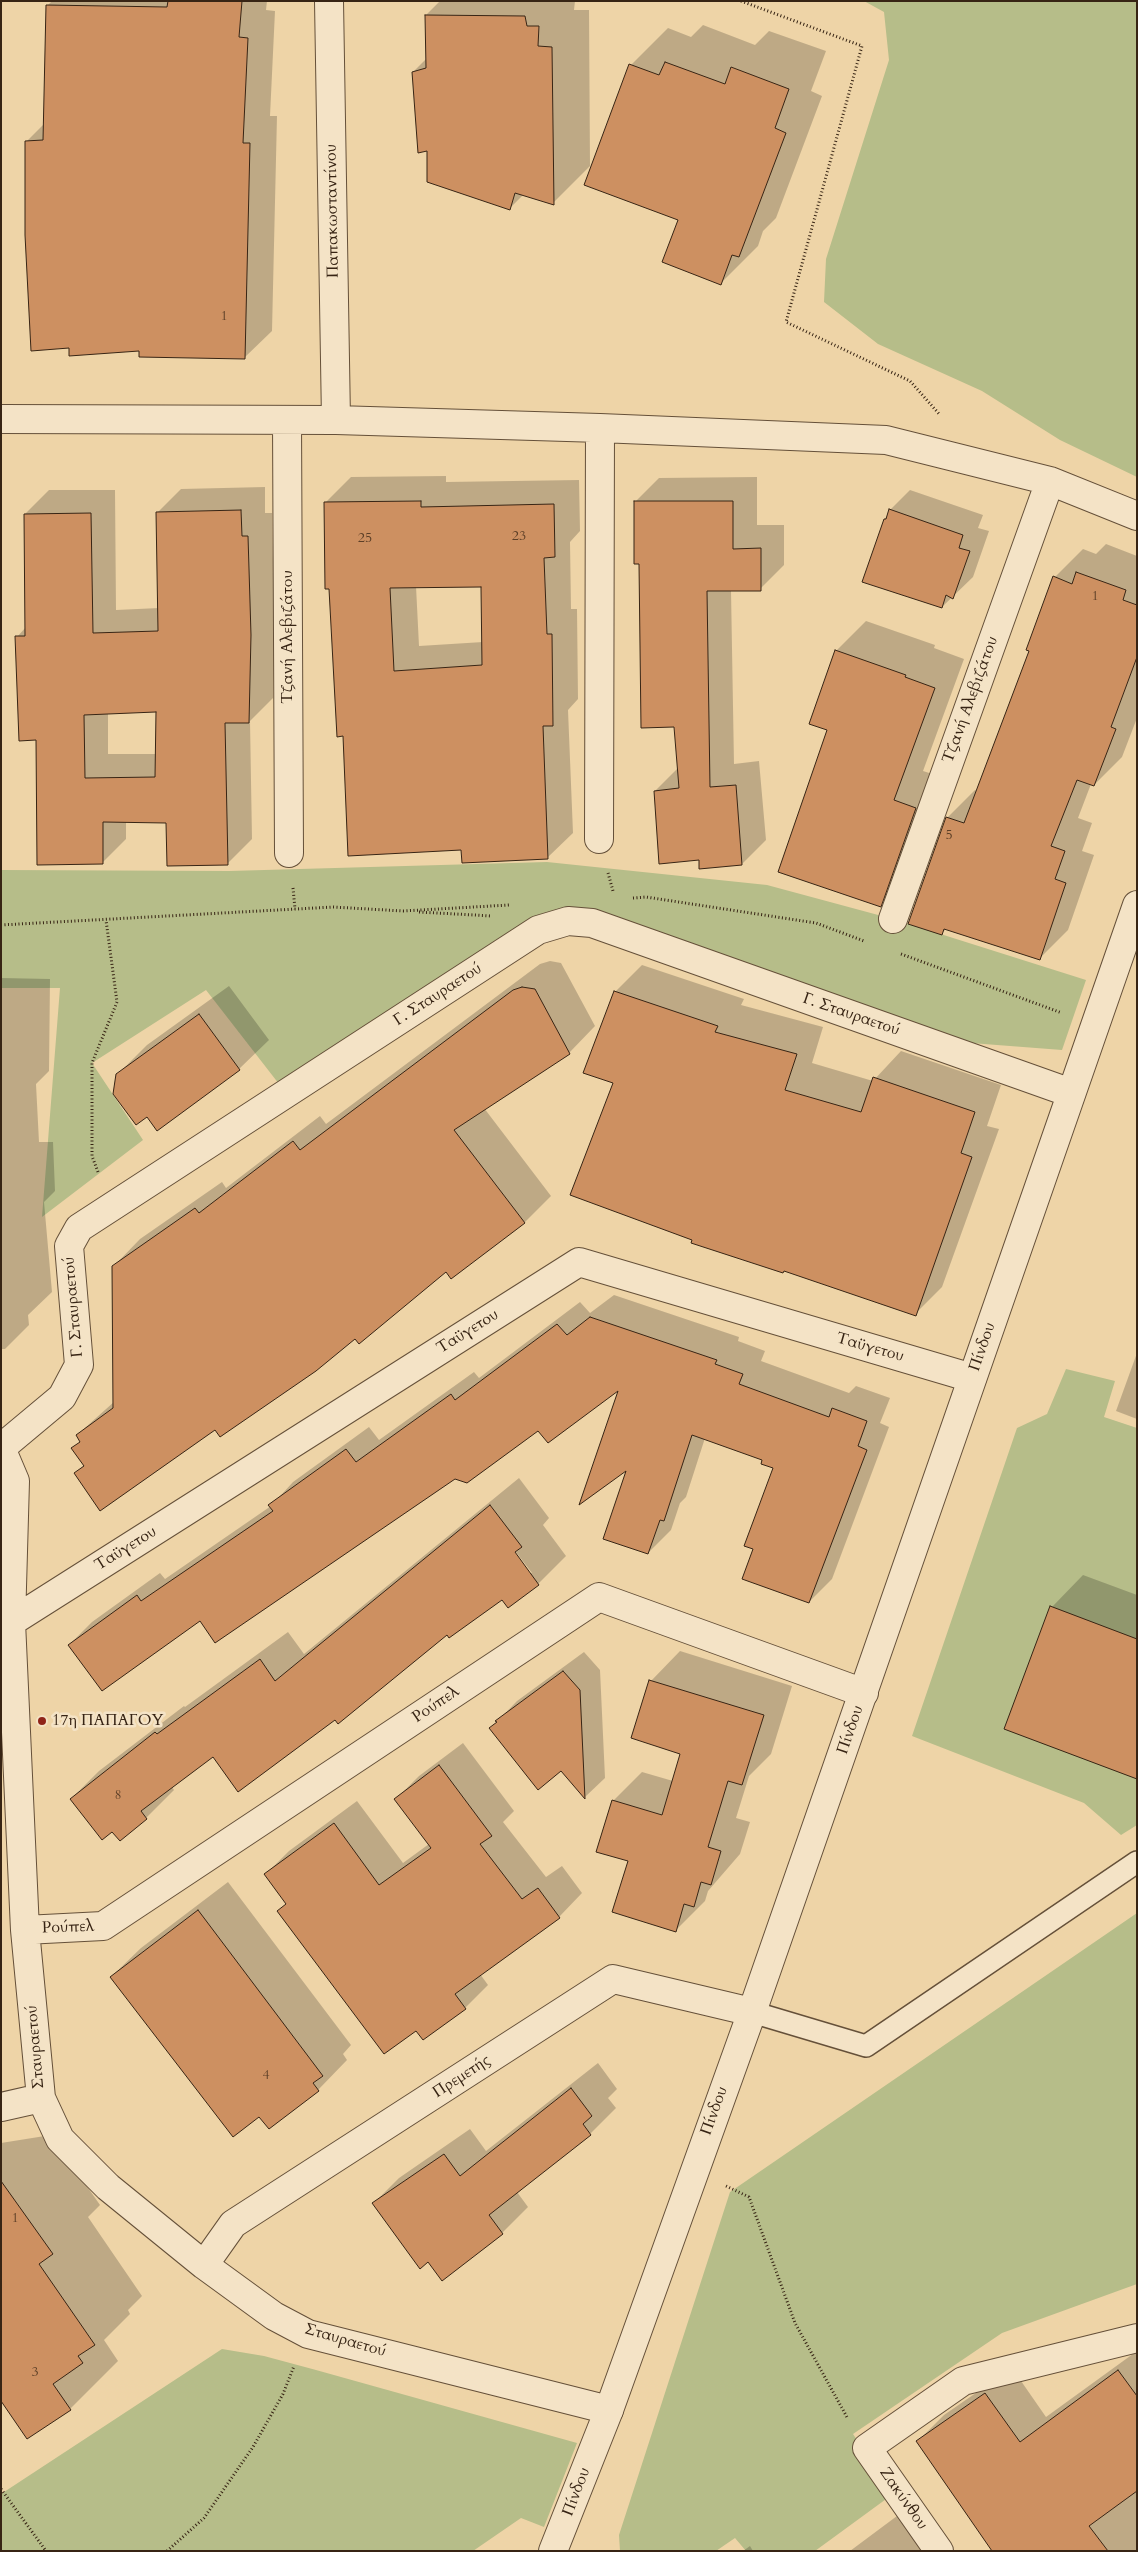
<!DOCTYPE html>
<meta charset="utf-8">
<style>
body{margin:0}
#map{position:relative;width:1138px;height:2552px;overflow:hidden;background:#eed4a7;font-family:Cardo,serif}
canvas{display:block}
.frame{position:absolute;inset:0;border:2px solid #372414;pointer-events:none}
</style>
<div id="map">
<canvas width="1138" height="2552"></canvas>
<div class="frame"></div>
</div>
<script>
const ctx = document.querySelector('canvas').getContext('2d');
ctx.lineJoin = 'round';
function paint(path, color) {
  ctx.fillStyle = color;
  ctx.fill(path, 'evenodd');
}
function toPath(rows) {
  const path = new Path2D();
  for (const r of rows) {
    path.moveTo(r[0], r[1]);
    for (let i = 2; i < r.length; i += 2) path.lineTo(r[i], r[i + 1]);
  }
  return path;
}
function stroke(path, color, width, dash) {
  ctx.strokeStyle = color;
  ctx.lineWidth = width;
  ctx.lineCap = dash ? 'butt' : 'round';
  ctx.setLineDash(dash || []);
  ctx.stroke(path);
}
function write(font, color, halo, rows, align = 'center') {
  ctx.font = font + ' Cardo,serif';
  ctx.lineWidth = 5;
  ctx.setLineDash([]);
  ctx.textBaseline = 'middle';
  ctx.strokeStyle = halo;
  ctx.fillStyle = color;
  for (const [text, x, y, turn = 0] of rows) {
    ctx.save();
    ctx.translate(x, y);
    ctx.rotate((+turn || 0) * Math.PI / 180);
    ctx.textAlign = isNaN(turn) ? turn : align;
    if (halo) ctx.strokeText(text, 0, 0);
    ctx.fillText(text, 0, 0);
    ctx.restore();
  }
}
paint(toPath([
 [864,1,1137,1,1137,477,1060,440,982,391,878,344,824,302,826,259,889,60,884,12],
 [547,862,767,885,893,919,1086,980,1062,1050,919,1039,592,923,538,930,286,1093,206,990,92,1063,143,1140,42,1217,60,988,1,988,1,870,229,871],
 [1066,1369,1115,1381,1104,1417,1137,1428,1137,1825,1121,1835,1084,1803,912,1736,1017,1428,1047,1414],
 [1137,1913,1137,2284,1002,2333,853,2434,893,2494,815,2551,746,2551,735,2538,716,2551,620,2551,619,2535,730,2192],
 [222,2349,264,2356,316,2370,577,2443,544,2527,521,2518,473,2551,1,2551,1,2494]
]), '#b6bd89');
paint(toPath([
 [52,1,267,1,266,10,275,11,270,116,277,116,272,331,244,358,140,350,27,141,45,123,47,6],
 [440,1,575,1,574,10,589,10,590,166,553,203,524,194,509,209,429,150,413,72,427,58,426,15],
 [703,25,755,45,769,31,826,51,811,91,822,96,776,218,763,231,758,246,721,283,679,219,631,65,668,28,691,37],
 [446,476,446,482,579,480,580,531,570,542,571,609,577,609,578,699,568,710,573,833,547,858,462,849,344,735,325,503,351,477],
 [482,585,483,642,419,646,416,586],
 [757,477,757,525,784,525,784,565,760,589,731,590,734,764,759,761,766,840,742,864,700,859,655,791,679,767,676,726,640,563,635,502,659,478],
 [265,487,265,513,272,513,274,610,273,698,250,721,252,839,228,863,168,822,126,821,126,839,102,863,37,739,17,637,26,627,25,514,49,490,115,490,116,610,159,608,157,513,181,489],
 [157,710,156,754,108,754,108,713],
 [910,490,983,515,978,528,989,531,973,577,942,607,885,519,890,510],
 [1106,544,1137,556,1137,718,1122,757,1094,785,1091,784,1078,818,1092,823,1082,851,1094,855,1068,930,1040,958,947,928,942,933,947,818,975,790,977,791,1030,650,1055,577,1083,549,1096,554],
 [866,621,935,645,934,648,964,659,923,771,945,778,910,876,880,905,828,730,836,651],
 [550,961,561,963,595,1026,569,1053,484,1108,551,1196,525,1222,452,1277,446,1270,355,1338,216,1428,76,1473,84,1465,73,1448,81,1441,77,1435,115,1401,114,1266,140,1239,222,1182,226,1188,320,1116,326,1124,540,964],
 [642,965,744,999,741,1005,823,1027,812,1063,873,1081,901,1051,1001,1085,987,1126,999,1129,942,1287,915,1314,615,1083,615,992],
 [1,978,50,979,49,1071,36,1084,39,1142,53,1142,55,1191,44,1202,52,1292,28,1315,29,1325,5,1349,1,1349],
 [229,986,269,1040,239,1069,117,1075,147,1045],
 [614,1295,739,1337,738,1341,765,1351,761,1361,849,1393,856,1386,890,1398,880,1423,889,1427,832,1579,809,1602,755,1548,774,1467,764,1459,705,1438,686,1497,680,1503,671,1530,648,1553,628,1467,621,1388,539,1429,200,1619,69,1645,92,1622,160,1573,165,1579,271,1506,293,1482,369,1427,379,1440,474,1372,479,1378,580,1302,590,1313],
 [1137,1353,1137,1419,1116,1411],
 [519,1478,549,1518,543,1525,566,1556,538,1584,502,1598,447,1633,336,1719,213,1756,172,1787,174,1790,146,1818,120,1840,113,1830,71,1799,99,1771,184,1706,185,1707,288,1632,304,1654],
 [512,1547,532,1573,528,1573,510,1548],
 [1083,1575,1137,1595,1137,1777,1052,1607],
 [680,1651,792,1686,771,1754,749,1776,736,1818,750,1822,740,1854,708,1891,705,1901,676,1930,629,1861,613,1801,642,1772,673,1781,682,1753,651,1681],
 [584,1652,600,1670,605,1778,585,1797,561,1769,491,1728,517,1701],
 [463,1743,514,1811,503,1822,546,1877,562,1866,582,1893,559,1917,480,1974,488,1985,465,2008,287,1903,266,1874,289,1851,357,1801,403,1863,429,1844,396,1799,419,1776],
 [228,1882,351,2045,343,2054,347,2060,318,2090,269,2127,260,2115,111,1977,141,1948],
 [598,2063,617,2089,608,2098,616,2108,590,2134,517,2192,528,2207,502,2233,428,2261,373,2204,399,2178,470,2129,486,2151],
 [51,2135,100,2205,88,2217,142,2296,128,2310,130,2314,104,2340,118,2361,70,2409,1,2340,1,2143],
 [1137,2351,1137,2551,992,2551,918,2441,944,2415,1012,2368,1046,2417],
 [897,2516,923,2551,850,2551],
 [750,2546,753,2551,743,2551]
]), '#0003');
const building = toPath([
 [168,1,242,1,239,37,248,38,243,143,250,143,245,359,139,357,139,351,69,356,69,348,31,351,25,235,25,141,43,140,46,5,167,7,168,1],
 [425,15,525,16,527,26,539,26,538,46,552,47,554,205,515,193,510,210,427,182,427,151,418,153,412,72,426,68,425,15],
 [665,62,725,84,731,67,789,89,775,128,786,133,739,257,732,255,721,285,662,262,678,220,584,185,629,64,659,75,665,62],
 [421,501,421,507,554,504,555,557,544,558,547,634,552,634,553,726,543,726,548,859,462,863,461,850,348,856,343,736,337,737,329,589,325,589,324,502,421,501],
 [481,587,482,665,394,671,390,588,481,587],
 [634,501,733,501,733,549,761,548,761,591,707,591,710,787,736,785,742,865,699,869,699,860,659,864,654,791,679,788,674,727,641,728,639,564,634,564,634,501],
 [889,509,963,535,959,548,970,551,953,599,946,595,942,608,862,582,884,519,886,519,889,509],
 [241,510,242,536,248,536,251,635,249,723,225,723,228,865,167,866,166,823,103,822,103,864,37,865,36,740,19,741,15,636,25,636,24,514,91,513,93,633,158,631,156,512,241,510],
 [156,712,155,777,85,778,84,715,156,712],
 [1076,572,1126,590,1123,600,1137,605,1137,657,1111,727,1116,729,1094,786,1077,780,1051,846,1065,851,1055,879,1066,883,1040,960,944,929,942,935,908,924,946,817,964,823,1029,651,1026,650,1053,576,1072,584,1076,572],
 [835,650,906,675,905,677,935,688,894,800,916,808,881,907,778,872,827,730,809,724,835,650],
 [522,987,535,989,570,1054,454,1130,525,1223,451,1279,446,1272,359,1344,355,1339,316,1371,220,1437,215,1430,100,1511,74,1473,84,1466,71,1448,80,1442,76,1435,113,1408,112,1266,195,1208,199,1213,293,1141,300,1150,513,990,522,987],
 [614,991,718,1026,715,1032,797,1054,785,1090,861,1112,873,1077,975,1112,961,1153,972,1157,916,1316,784,1271,783,1273,691,1243,692,1240,570,1195,613,1083,583,1073,614,991],
 [199,1014,240,1070,157,1131,147,1117,136,1125,113,1094,116,1074,199,1014],
 [590,1317,717,1360,715,1364,743,1374,739,1384,829,1417,832,1408,867,1421,858,1446,867,1450,809,1603,742,1579,753,1549,744,1546,773,1468,761,1464,762,1460,692,1435,664,1521,660,1520,648,1554,603,1539,626,1471,579,1505,618,1391,548,1443,538,1431,467,1483,455,1479,215,1643,200,1621,102,1691,68,1645,137,1595,141,1601,273,1511,268,1505,346,1449,356,1462,451,1394,455,1400,557,1324,567,1335,590,1317],
 [490,1505,522,1547,515,1552,539,1585,508,1608,502,1600,449,1638,447,1635,338,1724,335,1720,238,1792,213,1757,141,1811,147,1819,120,1841,112,1832,102,1840,70,1799,155,1732,157,1734,260,1659,275,1681,490,1505],
 [1050,1606,1137,1639,1137,1779,1004,1729,1050,1606],
 [563,1671,580,1690,585,1799,561,1771,538,1790,489,1728,497,1722,495,1721,563,1671],
 [649,1680,764,1715,742,1785,728,1781,708,1847,721,1851,711,1885,701,1882,694,1907,684,1904,676,1932,612,1912,628,1861,596,1852,612,1800,662,1815,680,1754,631,1738,649,1680],
 [439,1765,492,1836,480,1844,522,1899,538,1888,560,1918,455,1994,466,2009,423,2040,416,2031,384,2054,277,1911,286,1904,264,1874,334,1823,379,1885,431,1848,394,1799,439,1765],
 [198,1910,323,2076,313,2083,319,2091,269,2129,259,2117,233,2137,110,1977,198,1910],
 [571,2088,592,2116,583,2124,591,2135,489,2215,503,2234,442,2281,428,2262,420,2269,372,2203,444,2154,460,2176,571,2088],
 [1,2181,53,2254,39,2264,95,2345,78,2356,83,2363,53,2384,71,2410,27,2439,1,2401,1,2181],
 [1118,2370,1137,2396,1137,2491,1089,2526,1108,2551,992,2551,916,2441,985,2393,1020,2442,1118,2370]
]);
paint(building, '#cd9061');
stroke(building, '#372414', 1);
const service = toPath([
 [752,2012,866,2046,1137,1862]
]);
const minor = toPath([
 [329,1,336,420],
 [1,419,336,420,600,428,886,440,1050,481,1137,516],
 [287,421,289,853],
 [599,839,600,428],
 [893,919,1050,481],
 [1,1448,62,1397,79,1365,69,1246,79,1228,538,930,568,921,592,923,1071,1093],
 [1,1448,15,1481,11,1622,25,1930,41,2098,60,2139,108,2187,204,2265,274,2316,308,2334,609,2410],
 [11,1622,579,1262,972,1378],
 [25,1930,103,1926,599,1597,864,1693],
 [1,2107,41,2098],
 [204,2265,233,2224,613,1979,752,2012],
 [939,2551,867,2448,963,2381,1137,2338]
]);
const tertiary = toPath([
 [553,2551,609,2410,752,2012,1137,905]
]);
stroke(service, '#655039', 24);
stroke(minor, '#655039', 30);
stroke(tertiary, '#655039', 30);
stroke(toPath([
 [741,1,862,46,786,322,910,381,940,415],
 [608,873,613,891],
 [293,888,295,909],
 [633,898,646,897,816,923,864,941],
 [403,911,509,905],
 [419,912,492,916],
 [1,925,333,907,403,911],
 [901,954,1062,1013],
 [98,1172,92,1156,92,1063,117,1002,106,920],
 [726,2186,749,2197,795,2323,848,2419],
 [1,2489,46,2551],
 [167,2551,204,2518,253,2447,283,2394,294,2366]
]), '#372414', 3, [1, 2.5]);
stroke(service, '#f4e3c6', 21);
stroke(minor, '#f4e3c6', 28);
stroke(tertiary, '#f4e3c6', 28);
for (const [x, y, r, color] of [
 [42,1721,5,"#8f2418"]
]) {
  const dot = new Path2D();
  dot.arc(x, y, r, 0, 2 * Math.PI);
  ctx.fillStyle = color;
  ctx.fill(dot);
  stroke(dot, '#f4e3c6', 2);
}
write('14px', '#5c3f27', null, [
 ["1",224,317],
 ["23",519,537],
 ["25",365,539],
 ["1",1095,597],
 ["5",949,836],
 ["8",118,1796],
 ["4",266,2076],
 ["1",15,2219],
 ["3",35,2373]
]);
write('16px', '#372414', '#f4e3c6', [
 ["Παπακωσταντίνου",333,211,-91],
 ["Τζανή Αλεβιζάτου",288,637,-90],
 ["Τζανή Αλεβιζάτου",971,700,-70],
 ["Γ. Σταυραετού",438,995,-33],
 ["Γ. Σταυραετού",851,1015,19],
 ["Γ. Σταυραετού",74,1307,-95],
 ["Ταϋγετου",468,1332,-32],
 ["Πίνδου",983,1347,-71],
 ["Ταϋγετου",870,1348,16],
 ["Ταϋγετου",126,1549,-32],
 ["Ρούπελ",436,1705,-34],
 ["Πίνδου",851,1730,-71],
 ["Ρούπελ",68,1928,-2],
 ["Σταυραετού",36,2047,-95],
 ["Πρεμετής",462,2077,-33],
 ["Πίνδου",715,2111,-70],
 ["Σταυραετού",345,2341,16],
 ["Πίνδου",577,2492,-69],
 ["Ζακύνθου",903,2499,55]
]);
write('16px', '#372414', '#f4e3c6', [
 ["17η ΠΑΠΑΓΟΥ",52,1721]
], 'left');
</script>
